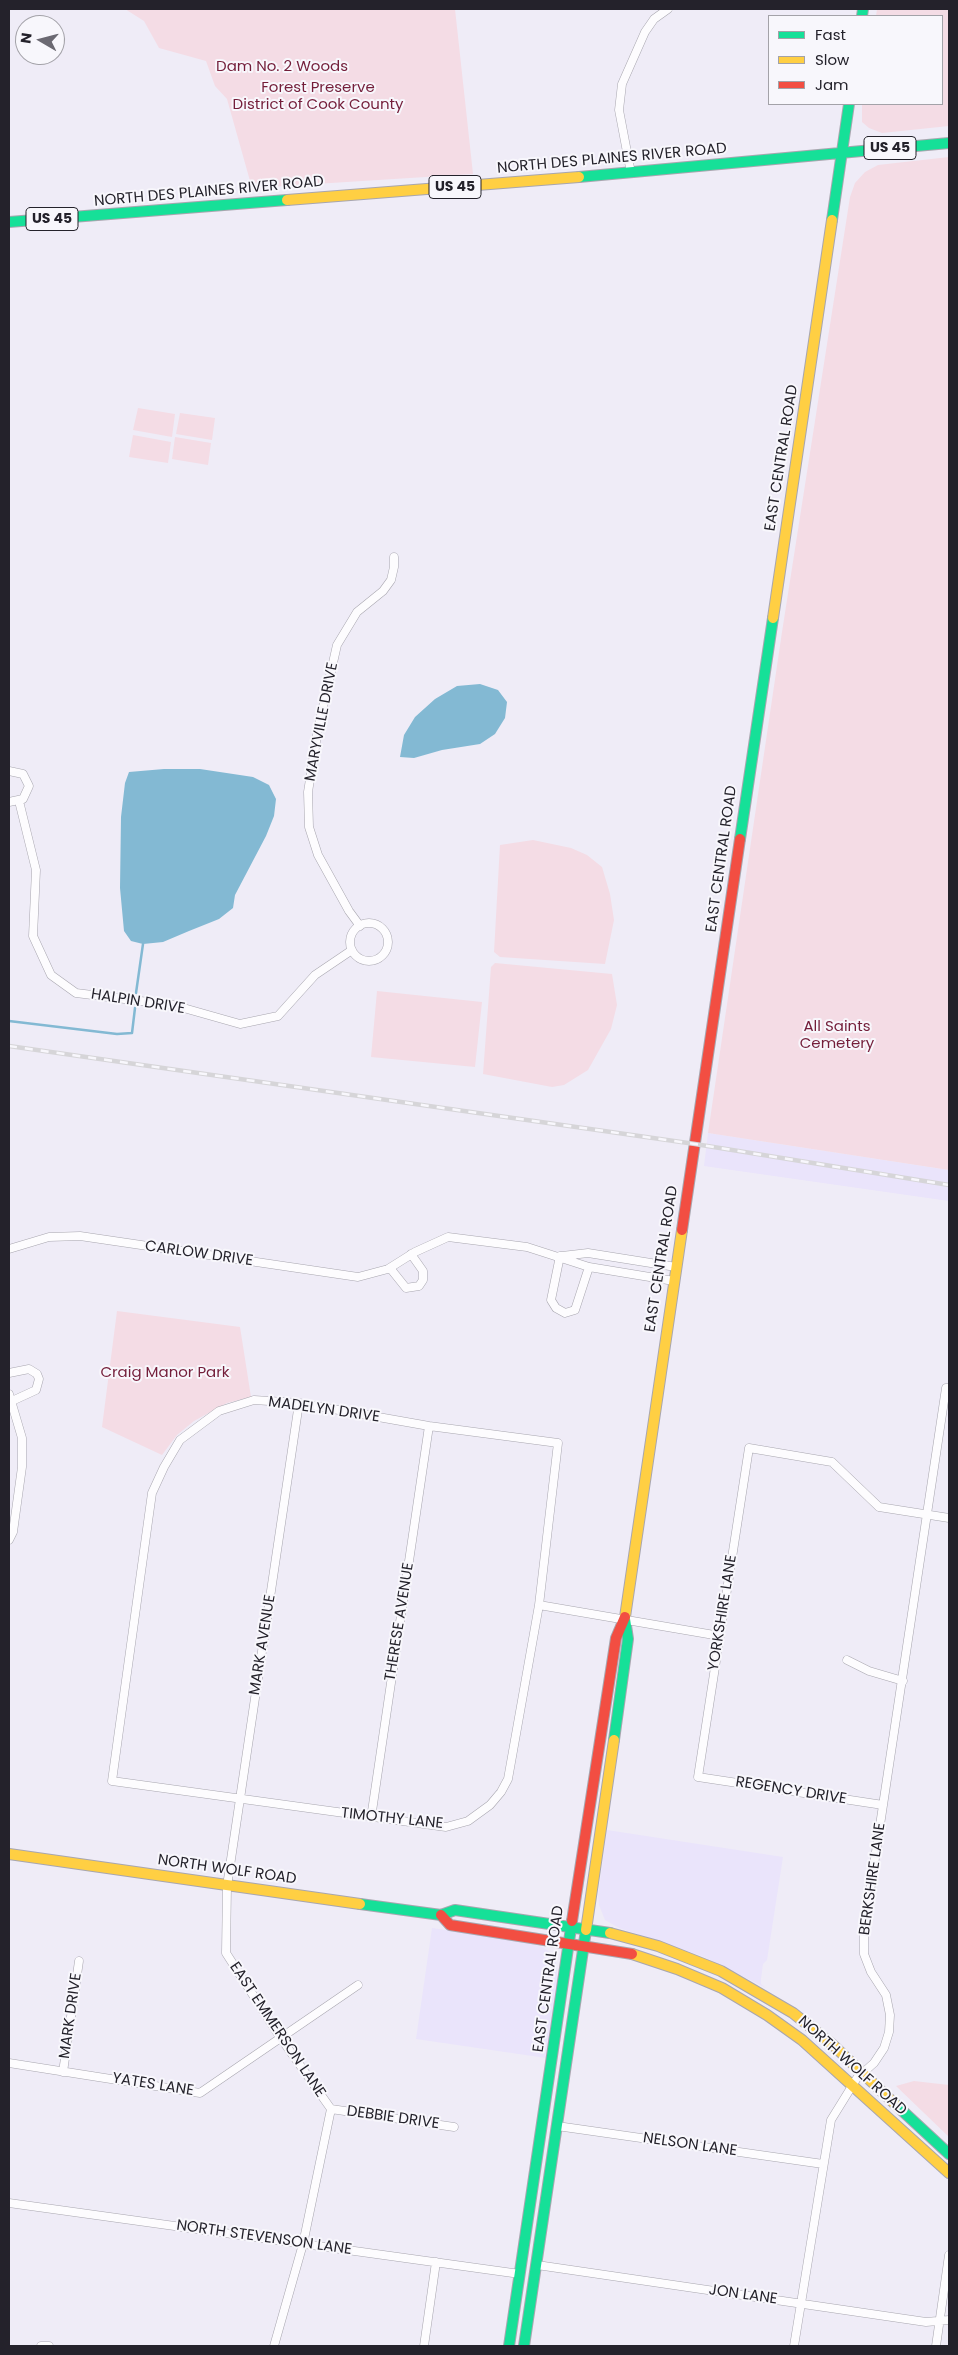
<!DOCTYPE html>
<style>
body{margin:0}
#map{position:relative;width:958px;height:2355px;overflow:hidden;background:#efecf7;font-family:Poppins,sans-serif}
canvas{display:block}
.frame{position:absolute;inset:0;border:10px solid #24222b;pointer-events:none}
.legend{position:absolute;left:768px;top:15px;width:175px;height:90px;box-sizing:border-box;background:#f8f7fc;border:1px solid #a3a2a8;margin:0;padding:6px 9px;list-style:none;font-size:15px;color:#24222b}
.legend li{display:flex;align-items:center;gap:10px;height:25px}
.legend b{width:25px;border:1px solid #a3a2a8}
.north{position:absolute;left:15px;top:15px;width:50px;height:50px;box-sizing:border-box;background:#f8f7fc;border:1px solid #a3a2a8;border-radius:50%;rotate:278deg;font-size:14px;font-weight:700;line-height:20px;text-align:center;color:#24222b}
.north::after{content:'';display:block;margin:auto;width:18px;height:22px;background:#6b6972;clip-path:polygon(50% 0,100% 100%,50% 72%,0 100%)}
</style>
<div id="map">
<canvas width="958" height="2355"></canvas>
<div class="frame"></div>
<ul class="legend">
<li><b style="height:6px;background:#16e098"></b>Fast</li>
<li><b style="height:6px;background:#ffcf43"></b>Slow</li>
<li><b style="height:6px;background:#f24e42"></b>Jam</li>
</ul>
<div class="north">N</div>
</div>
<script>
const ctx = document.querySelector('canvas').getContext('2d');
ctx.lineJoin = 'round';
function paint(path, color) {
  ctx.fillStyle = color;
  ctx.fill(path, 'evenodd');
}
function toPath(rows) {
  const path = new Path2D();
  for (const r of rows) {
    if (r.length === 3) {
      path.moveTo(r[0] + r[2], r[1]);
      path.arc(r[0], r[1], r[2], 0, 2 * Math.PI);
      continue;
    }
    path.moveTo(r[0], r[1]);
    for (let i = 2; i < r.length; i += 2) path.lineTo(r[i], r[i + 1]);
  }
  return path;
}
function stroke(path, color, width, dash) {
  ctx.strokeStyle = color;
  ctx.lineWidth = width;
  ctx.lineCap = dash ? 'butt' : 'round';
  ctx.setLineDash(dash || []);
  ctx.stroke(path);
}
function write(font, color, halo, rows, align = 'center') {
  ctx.font = font + ' Poppins,sans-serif';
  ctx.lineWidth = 4;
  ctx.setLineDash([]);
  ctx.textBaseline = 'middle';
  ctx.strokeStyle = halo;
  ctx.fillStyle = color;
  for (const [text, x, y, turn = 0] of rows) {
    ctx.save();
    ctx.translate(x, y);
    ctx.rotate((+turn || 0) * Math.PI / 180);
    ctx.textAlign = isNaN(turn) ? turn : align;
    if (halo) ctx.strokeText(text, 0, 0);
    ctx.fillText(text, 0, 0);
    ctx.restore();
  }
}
paint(toPath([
 [708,1133,949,1170,949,1201,704,1166],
 [607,1830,783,1857,767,1960,763,1964,761,1979,761,1984,766,1988,702,1956,619,1928,605,1920,599,1905,598,1895],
 [432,1928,523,1941,542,1947,553,1954,556,1963,558,1979,546,2058,416,2039]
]), '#eae4fb');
paint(toPath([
 [125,9,455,9,473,174,252,188,227,99,215,86,206,61,159,48,144,21],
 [877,9,949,9,949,126,882,133,869,128,862,122,862,104,942,104,942,16,876,16],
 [949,157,949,1170,708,1133,782,632,850,197,855,183,865,172,878,165],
 [138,408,175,414,172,437,133,430],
 [180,413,215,418,212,440,176,434],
 [133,435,171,442,168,463,129,457],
 [175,437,211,443,208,465,172,459],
 [533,840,571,848,587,855,602,867,610,894,614,920,605,964,500,957,494,952,500,845],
 [495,963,612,974,617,1005,611,1029,588,1070,564,1085,552,1087,483,1074,491,967],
 [377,991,482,1002,475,1067,371,1057],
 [117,1311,240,1327,251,1397,227,1403,194,1421,177,1435,162,1455,102,1427],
 [914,2081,949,2085,949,2137,896,2086]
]), '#f4dce5');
paint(toPath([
 [480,684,498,690,507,702,505,718,495,734,480,744,442,750,414,758,400,757,404,735,415,717,435,699,457,686],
 [164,769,200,769,253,777,269,785,276,799,274,816,266,836,235,895,233,908,219,919,189,931,163,942,143,944,131,941,124,931,120,888,121,817,125,783,129,772]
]), '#83b9d3');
stroke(toPath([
 [136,993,143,944],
 [9,1021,117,1034,132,1033,135,1008]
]), '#83b9d3', 2.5);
const street = toPath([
 [631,173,619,110,622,84,645,32,654,19,668,9],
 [9,771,23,774,29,786,23,799,9,802],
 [19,801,36,870,33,936,51,975,76,993,173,1005,240,1024,278,1016,315,975,352,950],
 [369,942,19],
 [360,926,349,911,318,855,309,827,308,792,318,729,337,645,357,612,383,591,391,580,394,567,394,557],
 [9,1249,49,1237,80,1236,358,1277,388,1269,415,1252,448,1237,527,1247,589,1267,674,1281],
 [560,1256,551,1300,556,1308,565,1313,575,1310,589,1267],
 [562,1256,588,1253,676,1267],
 [390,1268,406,1288,419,1286,423,1280,423,1271,411,1254],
 [9,1373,29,1369,37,1374,39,1379,36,1390,12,1401],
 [9,1394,22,1438,22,1467,13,1532,9,1540],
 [254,1400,299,1403,429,1426,558,1443,539,1605,508,1779,501,1792,490,1805,468,1821,446,1827,112,1781,152,1493,164,1467,180,1440,219,1411,254,1400],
 [539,1605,720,1636],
 [847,1660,869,1671,903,1681],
 [883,1805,698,1777,749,1448,832,1462,879,1507,949,1518],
 [371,1818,429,1426],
 [9,2063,200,2093,358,1985],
 [63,2072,79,1961],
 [331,2109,454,2127],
 [557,2126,823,2164],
 [9,2203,520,2274],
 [537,2265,926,2322,949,2320],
 [41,2346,49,2346],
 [274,2346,303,2244,331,2109,280,2037,226,1953,227,1886,299,1403],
 [424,2346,436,2262],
 [794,2346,831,2120,857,2078,874,2063,884,2048,889,2032,890,2015,886,1995,871,1972,864,1954,864,1931,946,1388,949,1388],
 [936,2346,949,2255]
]);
const fast = toPath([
 [862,16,863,9],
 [579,177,949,143],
 [832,220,849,104],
 [9,222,287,200],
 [740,839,773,618],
 [614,1740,628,1639,625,1619],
 [360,1904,441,1915,455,1910,610,1933],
 [895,2104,949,2154],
 [509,2346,572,1921],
 [524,2346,586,1930]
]);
const slow = toPath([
 [287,200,579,177],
 [773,618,832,220],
 [625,1617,682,1230],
 [9,1854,360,1904],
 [586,1930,614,1740],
 [610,1933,658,1946,721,1971,793,2013,833,2045,895,2104],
 [632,1954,677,1969,722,1988,767,2015,802,2040,949,2173]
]);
const jam = toPath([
 [682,1230,740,839],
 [441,1915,450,1925,632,1954],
 [572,1921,616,1638,625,1617]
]);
stroke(street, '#a8a6af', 9);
stroke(fast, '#a8a6af', 12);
stroke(slow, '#a8a6af', 12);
stroke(jam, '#a8a6af', 12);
stroke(street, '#fdfcfe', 8);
stroke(fast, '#16e098', 10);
stroke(slow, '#ffcf43', 10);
stroke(jam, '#f24e42', 10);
const rail = toPath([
 [9,1046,695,1144,949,1185]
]);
stroke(rail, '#d6d5d8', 4.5);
stroke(rail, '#f8f7fc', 2.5, [8]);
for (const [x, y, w] of [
 [890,148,52],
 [455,187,52],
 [52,219,52]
]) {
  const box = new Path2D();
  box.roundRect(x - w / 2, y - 11.5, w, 23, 4);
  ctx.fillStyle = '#f8f7fc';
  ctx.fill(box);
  stroke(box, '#24222b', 1);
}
write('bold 14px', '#24222b', null, [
 ["US 45",890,148],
 ["US 45",455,187],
 ["US 45",52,219]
]);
write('15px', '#741e3a', '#f8f7fc', [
 ["Dam No. 2 Woods",282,67],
 ["Forest Preserve",318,88],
 ["District of Cook County",318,105],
 ["All Saints",837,1027],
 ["Cemetery",837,1044],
 ["Craig Manor Park",165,1373]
]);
write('15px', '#24222b', '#f8f7fc', [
 ["NORTH DES PLAINES RIVER ROAD",612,159,-5],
 ["NORTH DES PLAINES RIVER ROAD",209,192,-5],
 ["EAST CENTRAL ROAD",782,458,-81],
 ["MARYVILLE DRIVE",322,722,-79],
 ["EAST CENTRAL ROAD",722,859,-82],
 ["HALPIN DRIVE",138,1002,9],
 ["CARLOW DRIVE",199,1254,8],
 ["EAST CENTRAL ROAD",662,1259,-81],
 ["MADELYN DRIVE",324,1410,8],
 ["YORKSHIRE LANE",723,1613,-81],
 ["THERESE AVENUE",400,1622,-81],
 ["MARK AVENUE",263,1645,-81],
 ["REGENCY DRIVE",791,1791,9],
 ["TIMOTHY LANE",392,1819,6],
 ["NORTH WOLF ROAD",227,1870,8],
 ["BERKSHIRE LANE",873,1879,-82],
 ["EAST CENTRAL ROAD",549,1979,-82],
 ["MARK DRIVE",71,2016,-82],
 ["EAST EMMERSON LANE",277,2030,56],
 ["NORTH WOLF ROAD",852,2066,42],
 ["YATES LANE",153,2085,9],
 ["DEBBIE DRIVE",393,2118,8],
 ["NELSON LANE",690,2145,8],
 ["NORTH STEVENSON LANE",264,2238,8],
 ["JON LANE",743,2295,8]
]);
</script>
